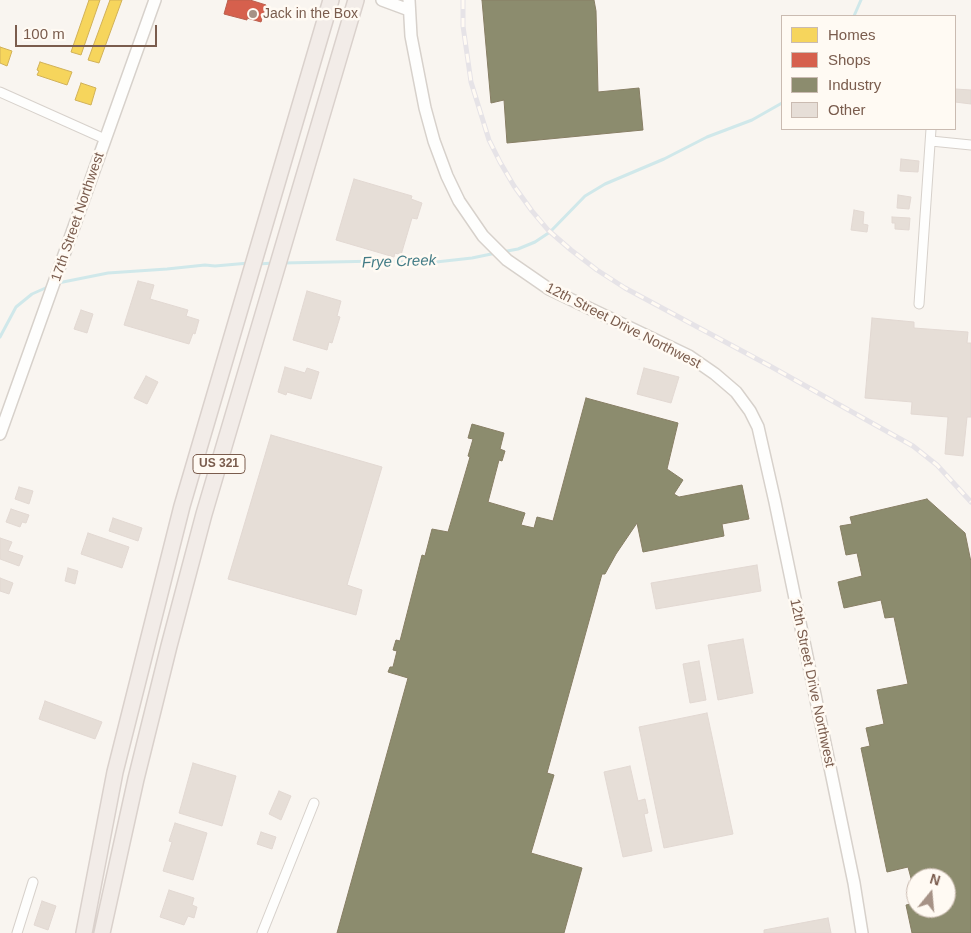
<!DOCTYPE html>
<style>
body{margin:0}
#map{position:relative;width:971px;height:933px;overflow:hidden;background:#f9f5f0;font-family:Helvetica,sans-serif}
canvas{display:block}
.legend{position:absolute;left:781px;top:15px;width:175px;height:115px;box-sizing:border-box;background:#fffaf3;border:1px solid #cabbb1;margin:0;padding:6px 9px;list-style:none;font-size:15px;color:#7a5c4d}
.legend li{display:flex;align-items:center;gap:10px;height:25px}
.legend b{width:25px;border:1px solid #cabbb1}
.north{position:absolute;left:906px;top:868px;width:50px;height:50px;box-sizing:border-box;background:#fffaf3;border:1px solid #cabbb1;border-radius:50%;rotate:17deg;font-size:14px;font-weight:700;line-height:20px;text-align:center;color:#7a5c4d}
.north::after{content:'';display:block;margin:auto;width:18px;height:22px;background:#a69286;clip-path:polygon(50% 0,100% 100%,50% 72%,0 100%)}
.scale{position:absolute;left:15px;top:25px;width:142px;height:22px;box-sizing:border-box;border:2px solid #7a5c4d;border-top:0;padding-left:6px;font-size:15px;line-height:18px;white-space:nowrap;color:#7a5c4d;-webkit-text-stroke:4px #fffaf3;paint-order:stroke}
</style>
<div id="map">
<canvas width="971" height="933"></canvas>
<ul class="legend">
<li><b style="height:14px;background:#f6d55c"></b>Homes</li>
<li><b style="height:14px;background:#d6604d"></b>Shops</li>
<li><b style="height:14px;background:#8c8c6e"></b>Industry</li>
<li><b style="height:14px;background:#e6ded7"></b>Other</li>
</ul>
<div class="north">N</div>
<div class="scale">100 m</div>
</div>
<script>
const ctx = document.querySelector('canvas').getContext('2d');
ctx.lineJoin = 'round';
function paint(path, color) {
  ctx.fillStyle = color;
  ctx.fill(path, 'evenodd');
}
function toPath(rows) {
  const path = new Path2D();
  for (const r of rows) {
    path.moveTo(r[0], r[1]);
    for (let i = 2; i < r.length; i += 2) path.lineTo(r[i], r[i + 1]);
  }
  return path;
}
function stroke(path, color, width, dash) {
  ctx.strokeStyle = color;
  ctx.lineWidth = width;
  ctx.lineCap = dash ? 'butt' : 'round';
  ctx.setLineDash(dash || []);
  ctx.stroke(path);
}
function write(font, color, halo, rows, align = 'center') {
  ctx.font = font + ' Helvetica,sans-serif';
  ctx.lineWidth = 5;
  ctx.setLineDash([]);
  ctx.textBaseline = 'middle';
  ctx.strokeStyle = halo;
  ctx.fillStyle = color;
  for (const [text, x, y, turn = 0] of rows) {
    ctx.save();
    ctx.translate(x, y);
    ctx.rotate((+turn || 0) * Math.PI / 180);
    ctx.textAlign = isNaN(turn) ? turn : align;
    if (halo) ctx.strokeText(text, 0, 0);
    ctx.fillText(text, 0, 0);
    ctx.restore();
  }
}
const homes = toPath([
 [89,0,100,0,81,55,71,52,89,0],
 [110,0,122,0,99,63,88,60,110,0],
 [0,47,12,51,7,66,0,63,0,47],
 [40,62,72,72,67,85,37,75,39,71,37,70,40,62],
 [81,83,96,88,91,105,75,100,81,83]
]);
paint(homes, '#f6d55c');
stroke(homes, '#d1b158', 1);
const shops = toPath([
 [228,0,250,0,266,5,261,22,247,18,247,20,224,14,228,0]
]);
paint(shops, '#d6604d');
stroke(shops, '#ba5f4d', 1);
const industry = toPath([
 [482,0,594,0,596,11,598,92,639,88,643,130,507,143,504,100,491,103,482,0],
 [586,398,678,423,667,469,683,480,674,494,679,497,742,485,749,519,722,524,724,536,643,552,637,523,616,554,605,574,602,574,547,773,554,775,531,853,582,868,564,933,337,933,408,678,388,672,390,667,393,667,397,651,393,650,396,640,400,641,422,555,425,556,432,529,448,532,470,457,468,456,473,439,468,438,472,424,504,433,500,449,505,451,502,461,499,460,488,502,525,513,521,525,534,528,537,517,553,521,586,398],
 [927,499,965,533,971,562,971,933,912,933,906,905,916,903,916,908,946,908,946,878,916,878,916,897,908,867,887,872,861,748,870,746,866,728,884,724,877,690,908,684,894,617,885,618,881,600,844,608,838,582,862,576,857,553,846,555,840,526,852,524,850,517,927,499]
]);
paint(industry, '#8c8c6e');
stroke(industry, '#877e64', 1);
stroke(toPath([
 [854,16,861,0],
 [502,252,518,249,535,242,550,232,585,196,605,184,664,159,707,137,752,120,782,103],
 [283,263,380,261,427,263,472,258,496,253],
 [258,264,274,263],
 [58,283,108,273,167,269,205,265,215,266,249,263],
 [0,337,16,307,32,294,50,286]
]), '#d0e8ea', 3);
const building = toPath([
 [955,89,971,90,971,104,955,102,955,89],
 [901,159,919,161,918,172,900,171,901,159],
 [354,179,412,196,411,199,422,203,417,219,412,218,401,255,395,253,394,257,336,240,354,179],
 [898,195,911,197,909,209,897,208,898,195],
 [854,210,864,212,863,224,868,225,867,232,851,230,854,210],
 [892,217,910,218,909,230,895,229,895,223,892,223,892,217],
 [138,281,154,285,150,299,188,310,186,316,199,320,195,334,193,333,189,344,124,325,138,281],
 [307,291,341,301,337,316,340,317,332,343,329,342,327,350,293,340,307,291],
 [81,310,93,314,87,333,74,329,81,310],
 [872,318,914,322,914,328,968,332,967,343,971,343,971,417,967,417,963,456,945,454,948,417,911,414,912,402,865,398,872,318],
 [285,367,305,373,307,368,319,372,311,399,287,392,286,395,278,392,285,367],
 [644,368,679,377,671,403,637,394,644,368],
 [146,376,158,382,147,404,134,398,146,376],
 [271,435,382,467,347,585,362,590,356,615,228,579,271,435],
 [19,487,33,491,29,504,15,499,19,487],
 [11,509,29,515,26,523,22,522,20,527,6,522,11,509],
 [113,518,142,528,138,541,109,531,113,518],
 [88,533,129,547,122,568,81,554,88,533],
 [0,538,12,542,8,551,23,556,19,566,0,559,0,538],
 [757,565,761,591,656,609,651,583,757,565],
 [68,568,78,571,75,584,65,581,68,568],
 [0,578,13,583,9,594,0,591,0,578],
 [743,639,753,693,718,700,708,645,743,639],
 [699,661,706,700,690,703,683,664,699,661],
 [45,701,102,722,95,739,39,719,45,701],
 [707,713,733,834,664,848,639,727,707,713],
 [193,763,236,776,222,826,179,813,193,763],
 [630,766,638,801,645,799,648,813,644,814,652,851,623,857,604,772,630,766],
 [279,791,291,796,281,820,269,814,279,791],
 [175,823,207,833,193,880,163,871,172,842,169,841,175,823],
 [261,832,276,837,272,849,257,844,261,832],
 [169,890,194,898,192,905,197,907,194,918,188,916,184,925,160,917,169,890],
 [42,901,56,906,48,930,34,925,42,901],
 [828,918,831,933,764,933,764,930,828,918]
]);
paint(building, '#e6ded7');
stroke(building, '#e2d8d2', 1);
const minor = toPath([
 [0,92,105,139],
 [931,141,971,145],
 [919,304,931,129],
 [17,933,33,882],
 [262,933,314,803]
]);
const tertiary = toPath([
 [382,0,409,10],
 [409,0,411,36,425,108,434,141,447,176,459,201,483,236,507,260,549,289,689,356,715,374,736,392,750,411,758,427,775,502,854,883,862,933],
 [0,434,155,0]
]);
const trunk = toPath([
 [84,933,115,772,182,506,331,0],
 [102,933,136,779,169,646,204,514,356,0]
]);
stroke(minor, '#d7d1cb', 11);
stroke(tertiary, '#d7d1cb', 14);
stroke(trunk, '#dad1cc', 18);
stroke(minor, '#fefefd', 9);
stroke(tertiary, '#fefefd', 11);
stroke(trunk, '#f2ece8', 15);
const rail = toPath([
 [463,0,463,26,471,82,489,140,500,162,514,186,532,211,548,230,571,250,597,270,625,288,770,366,913,446,937,465,971,502]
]);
stroke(rail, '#e6e3e7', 5);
stroke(rail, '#fffaf3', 3, [9]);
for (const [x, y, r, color] of [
 [253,14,5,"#a69286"]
]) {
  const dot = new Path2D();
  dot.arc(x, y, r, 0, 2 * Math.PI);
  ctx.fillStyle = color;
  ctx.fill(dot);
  stroke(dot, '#fffaf3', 2);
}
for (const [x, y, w] of [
 [219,464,52]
]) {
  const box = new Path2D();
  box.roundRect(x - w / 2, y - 9.5, w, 19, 4);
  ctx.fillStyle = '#fffaf3';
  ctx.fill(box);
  stroke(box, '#7a5c4d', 1);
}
write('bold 12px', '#7a5c4d', null, [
 ["US 321",219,464]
]);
write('14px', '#7a5c4d', '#fffaf3', [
 ["Jack in the Box",263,14]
], 'left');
write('14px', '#7a5c4d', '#fffaf3', [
 ["17th Street Northwest",78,217,-71],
 ["12th Street Drive Northwest",623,326,27],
 ["12th Street Drive Northwest",812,683,78]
]);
write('italic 15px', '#437c86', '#fffaf3', [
 ["Frye Creek",399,262,-2]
]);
</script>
